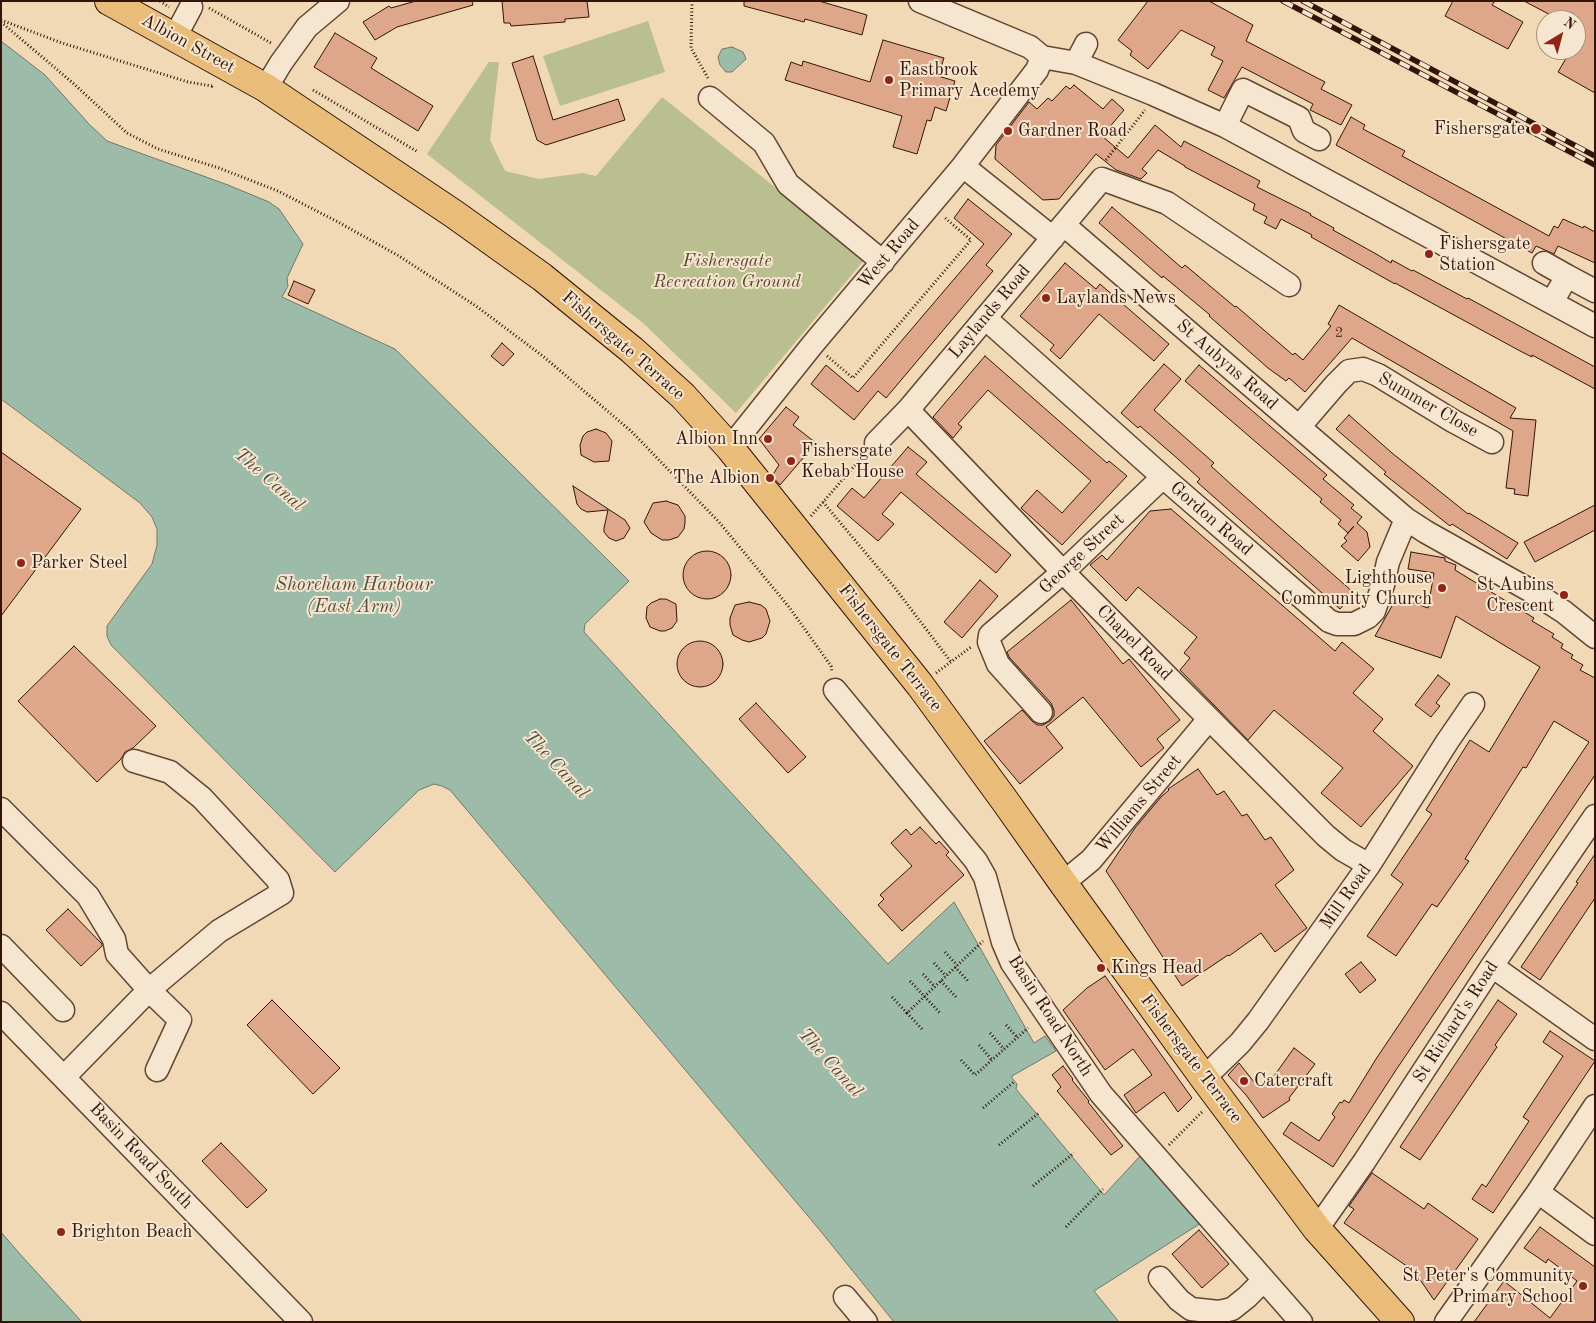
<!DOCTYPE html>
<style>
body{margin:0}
#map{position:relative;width:1596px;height:1323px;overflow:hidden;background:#f2d9b5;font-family:"Old Standard TT",serif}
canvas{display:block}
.frame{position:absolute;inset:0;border:2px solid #321409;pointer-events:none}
.north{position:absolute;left:1536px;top:10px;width:50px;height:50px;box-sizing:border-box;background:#f7e6cf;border:1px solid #a89280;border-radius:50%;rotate:37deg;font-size:14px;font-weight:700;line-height:20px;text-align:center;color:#321409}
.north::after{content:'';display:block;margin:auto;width:18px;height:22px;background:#8f2418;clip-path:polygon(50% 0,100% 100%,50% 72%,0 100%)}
</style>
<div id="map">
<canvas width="1596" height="1323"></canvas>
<div class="frame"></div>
<div class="north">N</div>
</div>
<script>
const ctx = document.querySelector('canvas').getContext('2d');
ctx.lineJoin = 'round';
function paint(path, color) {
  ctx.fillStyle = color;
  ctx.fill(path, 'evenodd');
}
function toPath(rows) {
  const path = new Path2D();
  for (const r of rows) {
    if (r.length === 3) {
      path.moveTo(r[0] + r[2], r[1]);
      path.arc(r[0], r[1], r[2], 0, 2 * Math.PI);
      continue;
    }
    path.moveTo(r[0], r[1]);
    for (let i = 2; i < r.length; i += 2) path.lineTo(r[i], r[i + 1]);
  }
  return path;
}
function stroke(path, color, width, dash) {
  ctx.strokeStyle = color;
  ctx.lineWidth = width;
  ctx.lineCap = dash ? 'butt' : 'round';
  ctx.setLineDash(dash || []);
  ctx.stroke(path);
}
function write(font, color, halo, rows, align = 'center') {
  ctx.font = font + ' "Old Standard TT",serif';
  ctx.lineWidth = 4;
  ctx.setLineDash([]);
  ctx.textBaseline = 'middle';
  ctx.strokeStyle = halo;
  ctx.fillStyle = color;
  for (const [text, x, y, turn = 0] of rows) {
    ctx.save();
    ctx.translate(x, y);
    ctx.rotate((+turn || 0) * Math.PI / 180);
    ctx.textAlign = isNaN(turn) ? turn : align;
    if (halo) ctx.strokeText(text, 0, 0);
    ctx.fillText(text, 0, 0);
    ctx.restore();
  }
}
paint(toPath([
 [648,21,665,72,560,106,543,56],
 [489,62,499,62,490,140,505,171,539,179,582,173,596,176,662,97,865,259,736,413,643,323,427,154]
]), '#b9bf8e');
const water = toPath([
 [1,41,45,75,89,124,107,141,228,185,269,202,279,209,303,244,287,278,288,286,282,297,395,349,629,581,585,624,584,632,888,964,954,902,1034,1043,1045,1036,1056,1051,1012,1076,1012,1078,1017,1084,1016,1089,1104,1195,1141,1155,1201,1223,1094,1291,1119,1322,894,1322,818,1228,450,790,442,786,434,784,419,790,335,872,111,645,107,636,107,626,152,564,157,545,157,529,152,517,140,503,1,399,1,41],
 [732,47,743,52,746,59,732,72,726,72,720,65,718,57,722,49,732,47],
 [1,1232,19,1253,82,1322,1,1322,1,1232]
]);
paint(water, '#9cbba9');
stroke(water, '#727869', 1);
const building = toPath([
 [416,1,472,1,473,5,397,27,375,40,363,22,389,6,391,8,416,1],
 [502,1,587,1,589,17,565,19,565,22,511,26,510,23,504,23,502,1],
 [744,1,819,1,867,15,862,35,805,19,804,22,744,6,744,1],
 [1148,1,1209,1,1253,25,1246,41,1325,82,1321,89,1352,105,1341,125,1310,110,1313,104,1244,68,1242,67,1224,98,1208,90,1223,61,1211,55,1215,47,1181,30,1148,69,1130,55,1132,51,1118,40,1148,1],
 [1453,1,1495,1,1492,5,1523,22,1508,49,1445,16,1453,1],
 [1524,1,1595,1,1595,93,1558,72,1571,50,1576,50,1576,40,1581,31,1576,28,1576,20,1560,20,1524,1],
 [335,33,377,58,371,68,433,106,418,131,314,67,335,33],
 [883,40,944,58,938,76,955,81,946,111,935,107,931,121,927,120,917,154,893,147,902,116,785,80,791,62,802,66,803,61,870,82,883,40],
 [533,56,553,120,618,99,625,120,546,145,537,140,512,63,533,56],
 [1074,85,1103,109,1112,99,1124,110,1102,136,1128,158,1155,125,1181,147,1184,141,1260,181,1257,187,1311,214,1310,215,1334,228,1333,230,1378,255,1391,263,1392,260,1412,271,1413,270,1467,299,1468,298,1595,367,1595,389,1532,355,1532,357,1522,352,1395,283,1395,284,1311,237,1312,235,1281,219,1276,229,1264,223,1267,217,1253,210,1255,204,1185,167,1185,166,1158,150,1142,169,1147,173,1141,179,1116,170,1096,154,1059,199,1043,200,995,159,996,145,1029,102,1037,109,1048,98,1052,101,1066,86,1070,89,1074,85],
 [1351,117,1365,125,1363,129,1405,151,1402,156,1549,236,1554,226,1558,228,1563,219,1583,228,1584,226,1595,232,1595,263,1558,246,1554,254,1536,246,1532,253,1336,145,1351,117],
 [968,199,1012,234,986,265,993,271,886,398,878,391,854,420,811,384,826,365,858,392,984,244,954,218,968,199],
 [1112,207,1182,268,1185,265,1235,307,1236,306,1293,355,1295,353,1303,360,1331,326,1328,324,1339,305,1516,408,1510,418,1536,420,1528,496,1514,494,1515,489,1506,488,1513,431,1352,338,1305,392,1289,378,1286,381,1268,368,1209,316,1210,315,1163,276,1162,278,1099,223,1112,207],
 [1065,263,1096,289,1100,284,1169,344,1154,361,1099,314,1060,359,1050,350,1054,345,1020,316,1065,263],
 [294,281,315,290,308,304,288,295,294,281],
 [502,343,514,354,503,366,491,356,502,343],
 [985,356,1107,463,1109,461,1127,476,1062,545,1021,508,1037,490,1062,513,1091,481,988,390,958,424,962,427,953,438,933,417,985,356],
 [1164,364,1181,379,1154,410,1214,463,1211,466,1234,487,1354,593,1340,609,1197,482,1200,479,1178,459,1140,426,1138,428,1121,413,1164,364],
 [1199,365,1327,475,1323,479,1354,505,1351,508,1362,517,1357,523,1367,532,1370,547,1358,561,1341,546,1347,541,1344,538,1354,526,1348,533,1338,524,1341,520,1320,502,1322,499,1185,381,1199,365],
 [786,407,799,417,793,425,816,443,780,485,772,476,779,465,759,439,786,407],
 [1349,415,1392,453,1468,514,1469,513,1518,543,1507,559,1452,524,1450,526,1384,474,1386,472,1336,429,1349,415],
 [596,429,606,433,612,441,609,461,594,462,581,455,580,445,583,436,587,432,596,429],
 [908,447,927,462,916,474,1011,555,996,573,901,492,882,514,894,524,878,541,837,506,852,488,864,498,908,447],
 [1,452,81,509,1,616,1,452],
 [573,486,625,520,630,528,624,538,616,541,609,538,604,532,604,528,608,510,587,512,581,509,577,504,573,486],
 [666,501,678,505,685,516,685,523,684,529,678,537,669,540,662,540,651,533,644,522,653,503,666,501],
 [1595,505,1595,530,1535,562,1524,542,1595,505],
 [1171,509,1335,651,1342,642,1374,669,1353,693,1383,719,1373,731,1413,766,1361,827,1321,793,1343,768,1274,710,1248,740,1180,670,1190,658,1184,653,1197,637,1138,587,1126,601,1090,565,1102,555,1107,560,1150,511,1171,509],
 [707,575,24],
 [1411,552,1445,558,1445,561,1456,565,1455,570,1534,618,1532,621,1554,634,1552,637,1563,644,1561,648,1573,655,1571,658,1583,665,1580,670,1595,678,1595,775,1396,1070,1333,1167,1283,1134,1291,1122,1319,1141,1335,1117,1332,1114,1340,1102,1342,1103,1344,1100,1349,1103,1376,1059,1589,742,1554,721,1526,768,1523,767,1465,859,1469,861,1437,907,1432,904,1396,956,1367,936,1403,884,1391,875,1432,814,1426,810,1470,740,1489,752,1540,667,1456,616,1441,658,1375,636,1397,597,1428,608,1434,573,1408,569,1411,552],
 [980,580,998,596,962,638,944,622,980,580],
 [660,599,666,599,676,604,677,621,672,628,665,631,660,631,650,627,646,618,647,607,651,603,660,599],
 [1071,600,1123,664,1129,659,1180,720,1157,739,1164,748,1141,767,1083,697,1046,727,1063,748,1020,784,984,741,1022,710,1032,721,1037,725,1043,725,1050,721,1054,716,1054,710,1051,703,1009,657,1007,652,1071,600],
 [749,602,761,605,766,609,770,621,766,634,762,638,749,642,742,640,733,635,730,625,730,618,735,605,749,602],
 [700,664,23],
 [74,646,156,726,133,748,125,752,121,759,97,782,18,701,74,646],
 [1438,675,1450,684,1436,703,1440,706,1431,717,1415,705,1438,675],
 [756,703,806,757,788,773,739,719,756,703],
 [1198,769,1217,795,1224,791,1242,816,1247,814,1265,840,1271,837,1294,870,1275,885,1307,928,1275,952,1261,933,1229,956,1228,955,1182,986,1106,871,1135,828,1161,797,1169,790,1168,789,1198,769],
 [920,827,936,844,939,841,949,852,946,855,964,875,902,931,878,905,884,899,880,895,912,866,891,843,906,829,911,835,920,827],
 [1595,854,1595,898,1540,980,1521,967,1578,883,1576,882,1595,854],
 [68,909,102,944,102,946,81,966,46,930,68,909],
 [1361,962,1376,980,1360,993,1345,974,1361,962],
 [1105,976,1192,1098,1178,1112,1164,1092,1136,1113,1124,1095,1152,1075,1133,1049,1105,1070,1063,1010,1087,988,1105,976],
 [272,1000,340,1068,313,1094,247,1025,272,1000],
 [1498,1000,1517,1014,1495,1045,1497,1047,1420,1160,1400,1147,1498,1000],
 [1550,1031,1595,1061,1493,1213,1472,1199,1482,1184,1486,1187,1529,1121,1523,1117,1563,1056,1543,1042,1550,1031],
 [1294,1048,1315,1064,1289,1098,1290,1100,1263,1118,1246,1095,1228,1075,1239,1063,1258,1087,1274,1076,1294,1048],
 [1063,1066,1073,1079,1072,1080,1089,1101,1088,1102,1123,1146,1111,1155,1057,1091,1061,1087,1052,1075,1063,1066],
 [221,1143,267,1190,247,1208,202,1161,221,1143],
 [1372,1173,1424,1209,1428,1203,1478,1239,1434,1300,1414,1271,1344,1223,1354,1209,1349,1206,1372,1173],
 [1540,1227,1595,1267,1595,1322,1474,1322,1504,1281,1550,1318,1577,1281,1548,1259,1546,1263,1524,1248,1540,1227],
 [1199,1230,1229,1264,1202,1288,1172,1254,1199,1230]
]);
paint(building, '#dfa78a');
stroke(building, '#321409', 1);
const minor = toPath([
 [920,1,1030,47,1042,57,1076,63,1153,94,1225,126,1595,326],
 [175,37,191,7],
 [1076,63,1086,44],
 [266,88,281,63,307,27,338,1],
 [710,98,764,143,788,184,883,262],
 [1225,126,1243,90,1299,118,1304,131,1319,139],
 [963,166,1053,238],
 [1064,225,1406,519,1426,532,1533,592,1564,612,1595,637],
 [1544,263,1567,276],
 [1552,302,1567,276,1595,291],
 [985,318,1163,477,1329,621,1337,624,1354,624,1368,617,1374,611,1383,585,1388,562,1406,519],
 [908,410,1063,572,1326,836,1343,850,1369,865],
 [1299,427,1336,384,1349,371,1363,369,1378,375,1453,421,1492,442],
 [876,443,908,410,1102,179,1167,203,1289,285],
 [730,448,813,344,963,166,1037,70,1042,57],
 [835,690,976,861,985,877,1003,942,1012,963,1101,1094,1301,1322],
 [1041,712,998,664,989,642,990,635,1063,572,1163,477],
 [1,809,88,896,114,939,117,954,149,990,180,1020,157,1070],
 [1063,883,1091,860,1209,719],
 [1,946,63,1010],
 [1492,966,1595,1039],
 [1,1013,301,1322],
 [64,1077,149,990,219,931,282,893,278,880,202,798,170,772,134,761],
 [1204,1078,1240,1043,1258,1021,1369,865,1447,742,1473,704],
 [1538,1192,1595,1234],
 [1317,1229,1364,1162,1492,966,1595,816],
 [1160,1278,1179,1300,1191,1309,1219,1312,1232,1309,1247,1297,1264,1280],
 [845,1297,866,1322],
 [1446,1322,1538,1192,1595,1106]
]);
const major = toPath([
 [109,1,266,88,454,214,542,277,632,350,683,396,730,448,920,685,1005,801,1063,883,1204,1078,1317,1229,1400,1322]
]);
stroke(minor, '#624534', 25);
stroke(major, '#321409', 30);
stroke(toPath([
 [160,1,169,7],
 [692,1,691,48,708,78],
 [209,8,271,43],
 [1,20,62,43,188,82,212,86,213,84],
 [1,22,74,84,127,133,158,149,219,168,278,191,338,222,399,256,476,306,544,357,631,431,719,522,789,607,831,666,832,672],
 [313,90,418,152],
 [1106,160,1145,110],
 [827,356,853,378,971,240,944,217],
 [823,502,895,588,951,662],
 [811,516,863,456],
 [936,673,971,647],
 [945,952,957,965],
 [934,963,946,976],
 [955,967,968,981],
 [923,974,935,987],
 [910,981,940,1013],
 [941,981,956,997],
 [892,997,907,1013],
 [1006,1025,1017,1037],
 [922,1029,907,1013,983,941],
 [990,1033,1004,1049],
 [979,1045,992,1060],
 [961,1060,975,1075,1028,1028],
 [983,1108,1015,1081],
 [999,1145,1039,1113],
 [1169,1145,1202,1112],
 [1033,1186,1074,1153],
 [1066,1227,1103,1189]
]), '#321409', 3, [1, 2.5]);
stroke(minor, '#f7e6cf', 22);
stroke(major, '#e9bc7a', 28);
const rail = toPath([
 [1283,1,1595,165],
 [1303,1,1595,156]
]);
stroke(rail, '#321409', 5.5);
stroke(rail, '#f7e6cf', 4, [11]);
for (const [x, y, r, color] of [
 [889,80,5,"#8f2418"],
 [1536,129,6,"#8f2418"],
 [1008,131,5,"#8f2418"],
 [1429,254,5,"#8f2418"],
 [1046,298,5,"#8f2418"],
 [768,439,5,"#8f2418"],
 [791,461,5,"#8f2418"],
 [770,478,5,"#8f2418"],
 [21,563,5,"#8f2418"],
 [1442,588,5,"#8f2418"],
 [1564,595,5,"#8f2418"],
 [1101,968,5,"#8f2418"],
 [1244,1081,5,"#8f2418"],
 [61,1232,5,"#8f2418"],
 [1583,1286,5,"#8f2418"]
]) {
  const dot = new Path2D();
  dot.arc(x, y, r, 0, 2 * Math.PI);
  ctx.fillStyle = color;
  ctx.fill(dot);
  stroke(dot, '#f7e6cf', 2);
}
write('15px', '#5d3929', null, [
 ["2",1339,333]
]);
write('18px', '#321409', '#f7e6cf', [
 ["Albion Street",188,44,29],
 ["West Road",889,254,-50],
 ["Laylands Road",990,312,-50],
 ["Fishersgate Terrace",623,346,41],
 ["St Aubyns Road",1227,365,41],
 ["Summer Close",1428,405,30],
 ["Gordon Road",1211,519,41],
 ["George Street",1082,554,-43],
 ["Chapel Road",1134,643,45],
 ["Fishersgate Terrace",890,648,52],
 ["Williams Street",1139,804,-50],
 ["Mill Road",1346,897,-55],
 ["Basin Road North",1050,1016,57],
 ["St Richard's Road",1456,1022,-57],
 ["Fishersgate Terrace",1191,1059,53],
 ["Basin Road South",141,1156,46]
]);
write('18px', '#321409', '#f7e6cf', [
 ["Eastbrook",899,70],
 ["Primary Acedemy",899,91],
 ["Fishersgate",1525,129,"right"],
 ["Gardner Road",1018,131],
 ["Fishersgate",1439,244],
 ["Station",1439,265],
 ["Laylands News",1056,298],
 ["Albion Inn",758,439,"right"],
 ["Fishersgate",801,451],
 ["Kebab House",801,472],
 ["The Albion",760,478,"right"],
 ["Parker Steel",31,563],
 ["Lighthouse",1432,578,"right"],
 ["Community Church",1432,599,"right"],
 ["St Aubins",1554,585,"right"],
 ["Crescent",1554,606,"right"],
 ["Kings Head",1111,968],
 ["Catercraft",1254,1081],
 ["Brighton Beach",71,1232],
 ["St Peter's Community",1573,1276,"right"],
 ["Primary School",1573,1297,"right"]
], 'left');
write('italic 18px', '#5a4731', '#f7e6cf', [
 ["Fishersgate",727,261],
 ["Recreation Ground",727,282]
]);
write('italic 19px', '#574e41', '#f7e6cf', [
 ["The Canal",269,480,41],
 ["Shoreham Harbour",354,585],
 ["(East Arm)",354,607],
 ["The Canal",556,765,47],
 ["The Canal",830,1063,48]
]);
</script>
